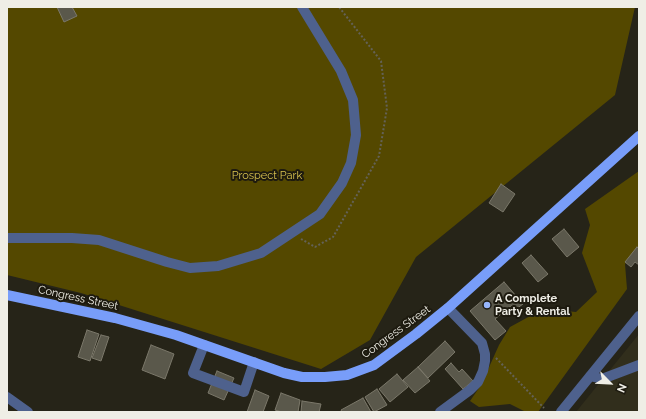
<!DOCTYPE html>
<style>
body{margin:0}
#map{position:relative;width:646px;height:419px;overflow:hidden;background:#262418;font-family:Raleway,sans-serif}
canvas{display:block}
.frame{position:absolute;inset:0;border:8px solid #efeee6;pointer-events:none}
.north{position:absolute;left:590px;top:363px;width:40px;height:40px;-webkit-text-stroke:3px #1d1a0f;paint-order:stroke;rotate:114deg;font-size:11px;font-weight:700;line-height:16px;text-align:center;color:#efeee6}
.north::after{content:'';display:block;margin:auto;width:14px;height:18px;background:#efeee6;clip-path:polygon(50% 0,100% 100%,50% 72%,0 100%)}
</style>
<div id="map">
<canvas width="646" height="419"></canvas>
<div class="frame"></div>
<div class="north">N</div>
</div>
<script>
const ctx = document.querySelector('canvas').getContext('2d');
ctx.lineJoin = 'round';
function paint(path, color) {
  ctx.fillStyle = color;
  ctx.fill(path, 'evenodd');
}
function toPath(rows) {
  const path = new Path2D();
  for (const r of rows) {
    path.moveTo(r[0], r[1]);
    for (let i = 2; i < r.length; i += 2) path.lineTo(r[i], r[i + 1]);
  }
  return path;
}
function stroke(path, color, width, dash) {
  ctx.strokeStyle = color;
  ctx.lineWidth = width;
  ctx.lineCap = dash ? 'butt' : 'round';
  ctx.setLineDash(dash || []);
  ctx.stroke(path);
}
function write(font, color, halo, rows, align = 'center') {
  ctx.font = font + ' Raleway,sans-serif';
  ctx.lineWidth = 4;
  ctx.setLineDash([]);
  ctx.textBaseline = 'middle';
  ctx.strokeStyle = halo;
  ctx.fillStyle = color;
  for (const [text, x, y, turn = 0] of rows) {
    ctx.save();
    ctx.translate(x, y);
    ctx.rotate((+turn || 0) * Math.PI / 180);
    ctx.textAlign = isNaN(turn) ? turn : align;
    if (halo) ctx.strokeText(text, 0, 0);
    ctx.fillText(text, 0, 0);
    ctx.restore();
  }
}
paint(toPath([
 [639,334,639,412,576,412]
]), '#312e1c');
paint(toPath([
 [7,7,635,7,615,95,416,257,370,340,321,369,81,293,7,275],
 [639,171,639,249,625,264,627,289,538,412,526,412,510,404,479,407,470,401,481,385,499,345,510,327,543,309,576,312,597,292,582,253,590,225,585,209]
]), '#544800');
const building = toPath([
 [57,7,72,7,77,16,64,22,57,7],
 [501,184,515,194,503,212,489,203,501,184],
 [564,229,579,247,567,257,552,239,564,229],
 [637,247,639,249,639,265,635,262,631,267,625,262,637,247],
 [531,255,548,274,538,282,522,263,531,255],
 [504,282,523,304,516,309,512,305,495,319,506,331,495,340,470,311,504,282],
 [87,330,99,334,90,361,78,357,87,330],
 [101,335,109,337,101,361,92,358,101,335],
 [445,341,455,352,428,378,418,367,445,341],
 [151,345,174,354,165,379,142,370,151,345],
 [451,363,459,372,462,369,473,381,463,389,445,369,451,363],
 [418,367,430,381,415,393,403,380,418,367],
 [217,371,234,378,224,400,208,393,217,371],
 [397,374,408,387,390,402,379,389,397,374],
 [377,389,387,405,374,412,365,397,377,389],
 [255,390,269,396,263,412,247,412,255,390],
 [281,393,300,400,298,412,282,412,275,410,281,393],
 [363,398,371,412,342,412,341,410,363,398],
 [302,401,321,404,319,412,301,412,302,401]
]);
paint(building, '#5a584b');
stroke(building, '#7b786a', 1);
stroke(toPath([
 [301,239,315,247,333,237,379,156,387,108,381,61,339,7],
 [496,358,544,408]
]), '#646257', 2, [2, 2]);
stroke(toPath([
 [7,238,72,238,99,240,167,262,190,268,218,266,261,253,320,214,342,183,351,163,356,135,353,100,341,71,302,7],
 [204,345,193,373,244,392,254,362],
 [590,376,602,379,639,365],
 [7,397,28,412],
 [440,412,470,390,478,382,483,371,485,361,485,354,482,343,448,308],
 [561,412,639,316]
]), '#4e618d', 10);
stroke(toPath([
 [7,295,115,318,176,335,284,373,302,377,325,377,347,375,374,365,416,334,448,308,639,136]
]), '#789df9', 10);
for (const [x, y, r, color] of [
 [487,305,4,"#97b6fd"]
]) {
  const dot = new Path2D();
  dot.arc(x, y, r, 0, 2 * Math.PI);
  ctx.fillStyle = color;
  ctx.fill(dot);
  stroke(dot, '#1d1a0f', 1.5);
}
write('11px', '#d8c24e', '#1d1a0f', [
 ["Prospect Park",267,176]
]);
write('11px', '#efeee6', '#1d1a0f', [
 ["Congress Street",78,298,12],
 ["Congress Street",396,332,-36]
]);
write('bold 11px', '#efeee6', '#1d1a0f', [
 ["A Complete",495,299],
 ["Party & Rental",495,312]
], 'left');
</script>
